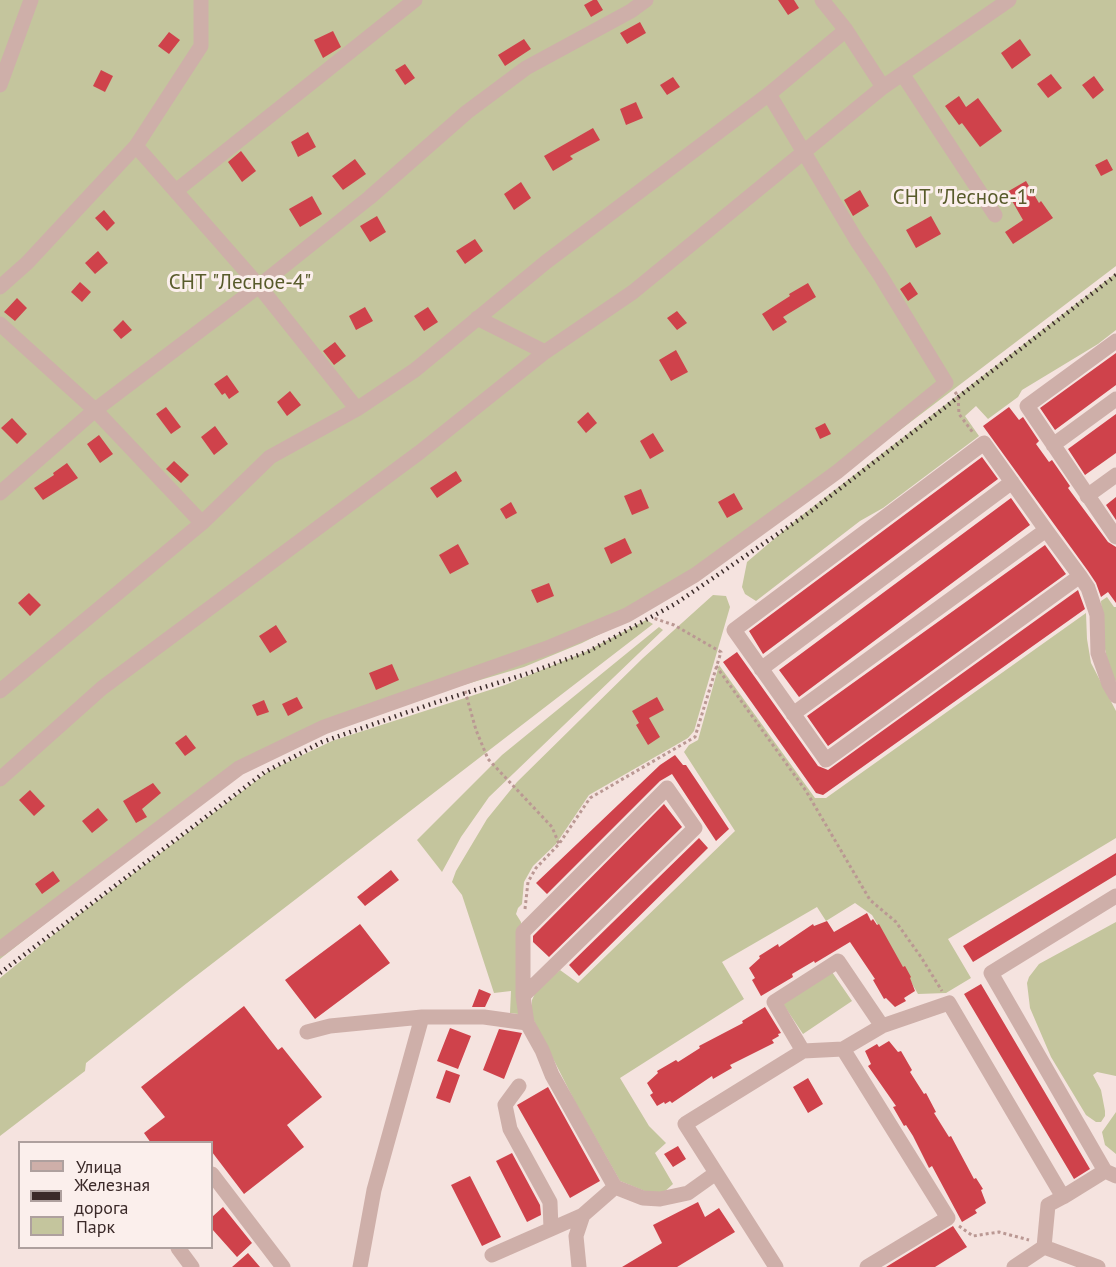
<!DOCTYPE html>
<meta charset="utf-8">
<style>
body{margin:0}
#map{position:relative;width:1116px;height:1267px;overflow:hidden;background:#f5e3df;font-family:"PT Sans",sans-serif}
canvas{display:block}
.legend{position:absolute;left:18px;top:1141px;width:195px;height:108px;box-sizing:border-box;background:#fbefec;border:2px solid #aea09e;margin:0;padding:8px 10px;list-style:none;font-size:18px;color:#3b2a29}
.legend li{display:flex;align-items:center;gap:12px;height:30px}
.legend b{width:30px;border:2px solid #aea09e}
</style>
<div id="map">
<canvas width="1116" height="1267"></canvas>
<ul class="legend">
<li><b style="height:8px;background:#ceafa9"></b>Улица</li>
<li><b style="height:8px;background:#3b2a29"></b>Железная дорога</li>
<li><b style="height:16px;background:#c4c59d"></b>Парк</li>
</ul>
</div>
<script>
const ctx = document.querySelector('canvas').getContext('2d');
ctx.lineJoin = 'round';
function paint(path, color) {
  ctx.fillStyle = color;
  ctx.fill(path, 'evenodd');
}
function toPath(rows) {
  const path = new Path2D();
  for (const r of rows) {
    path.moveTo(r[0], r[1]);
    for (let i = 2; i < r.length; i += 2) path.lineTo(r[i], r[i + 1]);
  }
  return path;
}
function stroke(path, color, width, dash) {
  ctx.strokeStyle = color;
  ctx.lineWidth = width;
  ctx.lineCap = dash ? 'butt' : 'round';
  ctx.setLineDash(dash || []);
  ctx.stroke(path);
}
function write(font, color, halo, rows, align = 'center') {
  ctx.font = font + ' "PT Sans",sans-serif';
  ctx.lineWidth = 6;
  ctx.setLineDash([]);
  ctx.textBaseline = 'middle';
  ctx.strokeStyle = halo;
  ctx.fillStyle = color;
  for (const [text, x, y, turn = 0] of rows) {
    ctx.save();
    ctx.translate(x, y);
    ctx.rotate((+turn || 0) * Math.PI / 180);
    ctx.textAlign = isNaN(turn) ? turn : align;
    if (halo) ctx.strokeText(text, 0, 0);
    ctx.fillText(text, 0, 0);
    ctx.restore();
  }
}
paint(toPath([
 [0,0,1116,0,1116,266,779,522,638,615,582,643,524,667,356,717,228,781,0,959],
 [1116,273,1116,330,1098,344,1022,390,1018,397,988,419,976,406,965,416,979,436,883,508,860,521,756,601,745,594,742,587,747,562,801,516],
 [713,595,726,596,730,607,694,731,688,738,589,795,556,844,533,866,524,882,522,904,518,908,516,914,521,922,518,1014,510,1013,511,991,494,993,462,895,452,882,456,871,487,819,517,782,643,658],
 [1107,597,1114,607,1116,607,1116,682,1109,668,1103,640,1101,601],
 [1086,613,1087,639,1091,663,1116,711,1116,838,948,939,971,978,946,993,918,994,872,915,855,903,826,921,817,907,722,962,744,999,620,1078,649,1126,666,1143,655,1153,673,1184,663,1193,647,1192,620,1181,574,1100,531,1015,532,1000,537,989,560,970,578,983,735,831,684,752,689,745,698,740,719,665,815,798,826,798],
 [646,620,653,624,187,983,86,1063,85,1071,0,1136,0,978,68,923,269,771,332,741,505,685,585,652],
 [659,627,663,630,489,797,461,837,442,872,417,840,502,755],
 [1116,922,1116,1076,1097,1072,1093,1075,1101,1090,1105,1111,1105,1116,1101,1122,1096,1122,1086,1115,1051,1057,1030,1008,1027,983,1029,977,1039,964],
 [832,972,852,1001,803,1034,783,1004],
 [1116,1112,1116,1154,1105,1145,1102,1132]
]), '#c4c59d');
paint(toPath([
 [593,0,597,0,603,10,591,17,584,5],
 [778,0,794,0,799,8,788,15],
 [640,22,646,33,627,44,620,33],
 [333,31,341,47,323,58,314,40],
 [169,32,180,40,169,54,158,46],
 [524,39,531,49,505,66,498,55],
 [1020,39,1031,55,1012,69,1001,53],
 [405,64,415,78,405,85,395,70],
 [101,70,113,76,105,92,93,86],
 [1051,74,1062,88,1048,98,1037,84],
 [1094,76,1104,90,1093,99,1082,85],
 [673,77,680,87,667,95,660,85],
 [959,96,966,107,978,98,1002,131,980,147,962,123,959,125,945,106],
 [636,102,643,118,626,125,620,109],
 [593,128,600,140,570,156,573,159,553,171,544,156],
 [308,132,316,147,298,157,291,142],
 [241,151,256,171,242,182,228,162],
 [355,159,366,174,343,190,332,176],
 [1107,159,1113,170,1101,176,1095,165],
 [1026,181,1039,203,1041,201,1053,218,1013,244,1005,232,1023,220,1007,192],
 [521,182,531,198,514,210,504,194],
 [860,190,869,206,853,216,844,200],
 [312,196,322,214,300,227,289,209],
 [104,210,115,223,107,231,95,218],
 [377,216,386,232,370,242,360,226],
 [931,216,941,234,916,248,906,230],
 [475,239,483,251,465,264,456,251],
 [98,251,108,263,95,274,85,263],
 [80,282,91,292,82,302,71,292],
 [910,282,918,294,908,301,900,289],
 [808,283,816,297,783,317,787,322,773,331,762,314,790,296,789,294],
 [17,298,27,308,15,321,4,312],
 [365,307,373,321,356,330,349,316],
 [428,307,438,322,424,331,414,316],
 [677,311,687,323,677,330,667,318],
 [123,320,132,330,121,339,113,330],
 [335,342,346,356,334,365,323,351],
 [676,350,688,372,671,381,659,360],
 [1116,353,1116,385,1055,430,1040,408],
 [227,375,239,392,229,399,225,393,222,395,214,384],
 [290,391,301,405,287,416,277,402],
 [166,407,181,427,171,434,156,414],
 [1009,407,1019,420,1023,417,1039,441,1036,444,1049,462,1052,460,1070,486,1068,488,1108,542,1116,547,1116,603,1108,592,1101,597,1096,583,1088,571,983,426],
 [588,412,597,423,586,433,577,422],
 [1116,414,1116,453,1085,475,1068,449],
 [12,418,27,434,17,444,1,428],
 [825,423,831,434,820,439,815,428],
 [215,426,228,444,214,455,201,437],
 [653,433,664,451,650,459,640,441],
 [99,435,113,454,100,463,87,444],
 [982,457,998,479,763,654,749,631],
 [174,461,189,475,181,483,166,469],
 [67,463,78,478,43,500,34,488,54,475,53,473],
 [456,471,462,481,437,498,430,488],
 [641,489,649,508,632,515,624,496],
 [734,493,743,509,727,518,718,502],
 [1116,497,1116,520,1106,505],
 [1011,498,1030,525,799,697,779,670],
 [511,502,517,513,506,519,500,509],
 [625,538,632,553,611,564,604,548],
 [458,544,469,564,450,574,439,555],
 [1045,545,1066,574,828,746,807,716],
 [549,583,554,596,537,603,531,590],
 [1078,590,1085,609,823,795,816,793,723,662,737,652,818,766,828,770],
 [29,593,41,605,30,616,18,603],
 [276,625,287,642,270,653,259,636],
 [392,664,399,680,376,690,369,673],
 [297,697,303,708,288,716,282,704],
 [657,697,664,710,649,718,660,737,648,745,636,725,639,723,632,711],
 [264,700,269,712,257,716,252,705],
 [186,735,196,748,185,756,175,743],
 [675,755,683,765,686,765,729,829,716,841,672,774,660,781,547,894,536,883,660,765],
 [153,783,161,793,142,809,147,817,136,823,123,801],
 [30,790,45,806,34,816,19,800],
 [664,804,682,827,549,957,533,942,533,936],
 [98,808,108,820,92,833,82,821],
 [699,838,708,848,579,976,569,965],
 [1116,853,1116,875,973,962,963,946],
 [391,870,399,880,365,906,357,897],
 [53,871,60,881,42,894,35,884],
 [867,913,871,921,873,919,877,925,879,924,903,967,905,966,911,977,910,978,915,991,904,998,906,1001,895,1007,886,998,884,999,873,980,875,979,850,942,815,963,814,961,792,974,793,977,761,996,752,980,755,978,749,968,760,958,759,956,778,944,779,947,813,924,814,926,827,921,834,932],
 [360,924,390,963,315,1019,285,980],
 [981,984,1090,1169,1074,1179,964,994],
 [479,989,491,994,485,1007,472,1007],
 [244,1006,278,1050,282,1047,322,1097,287,1125,304,1147,244,1194,212,1152,212,1143,151,1143,144,1133,165,1117,141,1087],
 [765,1007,781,1033,778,1034,779,1036,772,1040,774,1043,730,1065,732,1068,713,1079,712,1076,672,1103,670,1101,665,1104,664,1102,657,1106,650,1095,653,1093,647,1083,658,1073,657,1071,676,1060,678,1062,700,1048,699,1046,743,1023,742,1021],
 [450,1028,471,1036,458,1069,437,1061],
 [499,1029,522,1033,504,1079,483,1070],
 [889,1041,898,1052,901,1051,912,1070,910,1072,924,1094,926,1093,936,1112,934,1113,949,1137,951,1136,974,1179,976,1178,983,1189,981,1190,986,1203,975,1210,977,1213,962,1222,932,1166,929,1168,913,1136,906,1125,904,1126,893,1107,896,1106,868,1066,871,1064,865,1051,877,1044,879,1047],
 [446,1070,460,1075,450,1103,436,1098],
 [808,1078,823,1104,808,1113,793,1087],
 [548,1087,600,1181,570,1198,517,1105],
 [678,1146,686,1159,673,1167,664,1154],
 [512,1153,540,1205,541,1215,527,1222,496,1161],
 [470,1176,501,1237,482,1246,451,1185],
 [698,1202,705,1217,719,1208,735,1232,677,1267,622,1267,662,1243,653,1225],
 [223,1207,252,1243,237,1257,212,1229,212,1217],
 [953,1226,967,1247,935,1267,886,1267],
 [248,1253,260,1267,232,1267]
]), '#cf424b');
stroke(toPath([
 [955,392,958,396,959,414,974,434],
 [716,666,806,791,870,900,896,922,921,957,942,991],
 [465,691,476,730,488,759,552,827,559,844],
 [525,909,528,882,536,868,559,844,590,798,695,737,721,652,674,625,653,618],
 [959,1226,973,1236,999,1232,1029,1240]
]), '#ba9893', 3, [3, 3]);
stroke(toPath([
 [822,0,846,30,883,87],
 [903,75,995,215],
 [0,85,31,0],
 [136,146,259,286,357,409],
 [177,190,415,0],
 [0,287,27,263,136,146,201,46,201,0],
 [477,318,545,352],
 [0,324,95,410,202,523],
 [1116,341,1027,406,1116,537],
 [1053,445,1116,399],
 [0,493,95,410,259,286,369,198,467,112,526,68,631,11,646,0],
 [1087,496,1116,475],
 [1080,576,826,760,734,630,984,443,1046,530,1080,576,1088,588,1097,615,1098,653,1109,684,1116,696],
 [761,669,1012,482],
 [0,691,202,523,270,457,357,409,415,370,546,262,769,94,846,30],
 [793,714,1046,530],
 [0,779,102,688,420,452,545,352,633,292,883,87,1009,0],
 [1116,896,991,973,1105,1171,1116,1176],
 [0,949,239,768,324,727,550,647,627,615,695,575,837,472,946,383,880,275,857,241,769,94],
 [307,1032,330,1026,422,1017,484,1017,527,1023],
 [803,1051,774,1002,838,961,882,1026],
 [519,1086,505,1105,510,1129,550,1202,551,1229],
 [212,1174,283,1267],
 [615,1187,643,1198,660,1199,688,1193,716,1173],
 [1044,1247,1098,1267],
 [178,1248,192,1267],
 [492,1255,583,1215,615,1187,552,1075,542,1050,527,1023,523,996,695,828,667,788,523,932,523,996],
 [360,1267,374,1190,422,1017],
 [579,1267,576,1236,583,1215],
 [776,1267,685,1124,803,1051,843,1049],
 [867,1267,948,1218,843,1049,882,1026,949,1003,1063,1197,1105,1171],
 [1014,1267,1044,1247,1048,1205,1063,1197]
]), '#ceafa9', 15);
stroke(toPath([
 [0,973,265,772,322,742,434,703,529,673,589,651,675,604,807,514,1116,275]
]), '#3b2a29', 4.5, [1.5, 4.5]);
write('21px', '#585b2b', '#fbefec', [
 ["СНТ \"Лесное-1\"",964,198],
 ["СНТ \"Лесное-4\"",240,283]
]);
</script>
